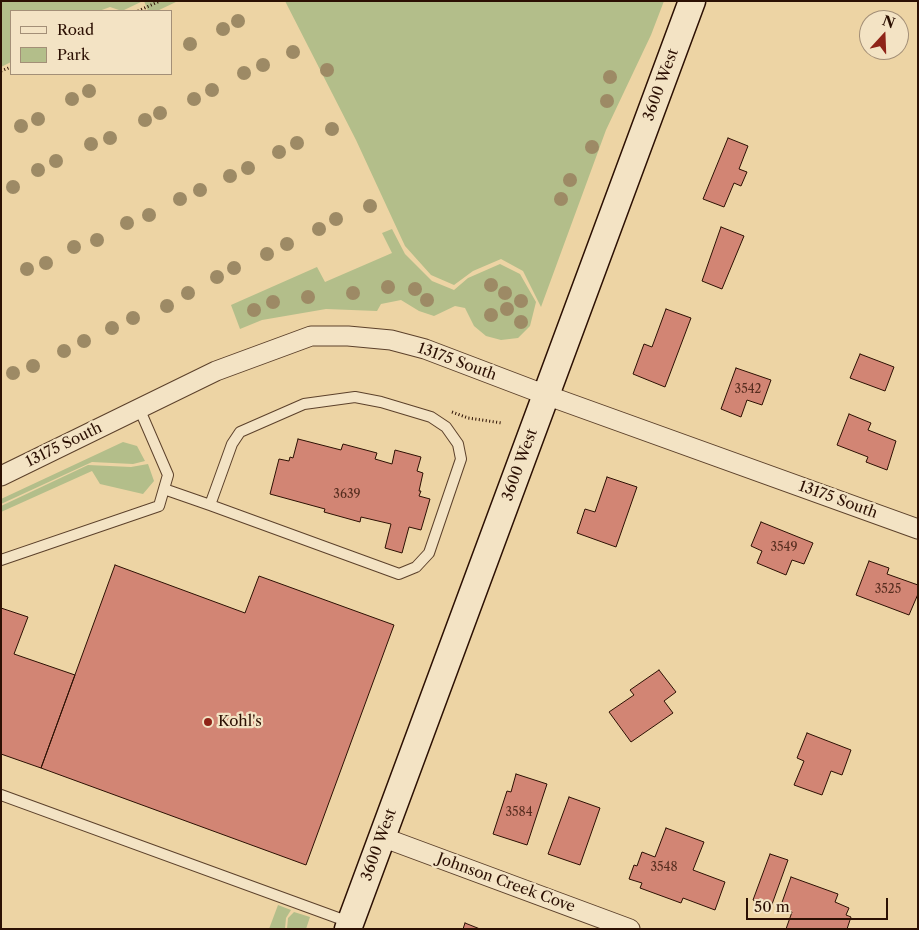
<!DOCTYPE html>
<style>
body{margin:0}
#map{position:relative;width:919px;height:930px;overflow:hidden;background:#edd4a4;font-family:"Libre Caslon Text",serif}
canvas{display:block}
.frame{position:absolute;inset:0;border:2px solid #2c1003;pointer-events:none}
.legend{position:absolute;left:10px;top:10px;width:162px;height:65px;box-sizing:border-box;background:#f3e3c4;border:1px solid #a38f77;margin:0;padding:6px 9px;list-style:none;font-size:15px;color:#2c1003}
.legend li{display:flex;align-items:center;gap:10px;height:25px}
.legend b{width:25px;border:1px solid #a38f77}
.north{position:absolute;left:859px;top:10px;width:50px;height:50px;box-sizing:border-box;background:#f3e3c4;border:1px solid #a38f77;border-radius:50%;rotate:20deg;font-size:14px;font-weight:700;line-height:20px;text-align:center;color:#2c1003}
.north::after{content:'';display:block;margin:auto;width:18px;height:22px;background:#8f2418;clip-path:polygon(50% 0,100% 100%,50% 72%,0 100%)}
.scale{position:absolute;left:746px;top:898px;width:142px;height:22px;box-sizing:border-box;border:2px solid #2c1003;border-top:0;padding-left:6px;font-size:15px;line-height:18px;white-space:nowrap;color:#2c1003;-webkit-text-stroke:4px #f3e3c4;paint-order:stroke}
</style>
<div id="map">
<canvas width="919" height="930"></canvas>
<div class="frame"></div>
<ul class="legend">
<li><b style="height:6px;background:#f3e3c4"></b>Road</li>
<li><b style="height:14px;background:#b3be8a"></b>Park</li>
</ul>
<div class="north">N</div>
<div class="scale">50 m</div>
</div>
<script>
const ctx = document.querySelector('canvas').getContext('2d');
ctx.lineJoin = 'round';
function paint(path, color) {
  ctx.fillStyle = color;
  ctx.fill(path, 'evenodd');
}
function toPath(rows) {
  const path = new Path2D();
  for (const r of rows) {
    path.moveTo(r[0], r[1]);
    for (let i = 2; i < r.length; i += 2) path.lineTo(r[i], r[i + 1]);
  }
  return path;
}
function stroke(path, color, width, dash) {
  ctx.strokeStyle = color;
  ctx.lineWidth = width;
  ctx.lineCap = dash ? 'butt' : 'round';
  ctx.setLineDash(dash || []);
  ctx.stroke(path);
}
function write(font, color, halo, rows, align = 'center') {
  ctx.font = font + ' "Libre Caslon Text",serif';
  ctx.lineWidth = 4.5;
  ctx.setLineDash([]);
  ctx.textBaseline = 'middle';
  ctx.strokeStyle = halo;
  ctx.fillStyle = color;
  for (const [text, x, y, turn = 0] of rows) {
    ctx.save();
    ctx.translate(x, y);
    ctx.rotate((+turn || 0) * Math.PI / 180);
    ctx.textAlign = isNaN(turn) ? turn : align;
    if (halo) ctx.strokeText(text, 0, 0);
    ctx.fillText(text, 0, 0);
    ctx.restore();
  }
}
paint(toPath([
 [1,1,143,1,122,11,110,7,99,11,11,11,11,62,1,67],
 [144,1,178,1,157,11,148,11],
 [285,1,664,1,651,35,606,130,541,307,523,271,501,259,473,271,454,285,431,275,405,246,356,140],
 [392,229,405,254,432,281,454,290,468,278,500,264,520,274,536,302,530,326,518,338,501,340,486,336,474,326,465,308,455,306,434,316,419,311,401,300,381,304,377,311,326,309,262,320,240,329,231,305,317,267,325,282,392,253,382,233],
 [123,442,137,446,145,461,133,464,92,462,1,504,1,499],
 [148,464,154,481,143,494,100,484,92,471,1,512,1,506,88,465,131,467],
 [278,905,291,910,286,918,285,929,269,929],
 [294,912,310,917,306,929,287,929,288,918]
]), '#b3be8a');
const building = toPath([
 [728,138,748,146,739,169,747,172,741,186,734,183,724,207,703,199,728,138],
 [721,227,744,236,722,289,702,281,721,227],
 [666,309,691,318,665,387,633,374,644,344,652,347,666,309],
 [860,354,894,367,885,391,850,378,860,354],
 [736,368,771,380,762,405,747,400,741,417,721,409,736,368],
 [849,414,871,423,868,430,896,441,887,470,866,462,868,457,837,445,849,414],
 [298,439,341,450,343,444,377,453,375,459,392,464,395,450,421,457,417,471,423,473,419,491,421,491,419,496,430,499,421,530,409,527,402,553,385,548,391,524,361,517,360,522,324,512,325,509,270,494,279,459,289,461,290,457,293,458,298,439],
 [607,477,637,487,616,547,577,533,585,509,595,512,607,477],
 [761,522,813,543,804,564,792,560,786,575,757,563,762,551,751,546,761,522],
 [869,561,889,568,887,574,918,585,918,594,909,615,856,595,869,561],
 [115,565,245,613,259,576,394,625,306,865,41,768,115,565],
 [1,608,28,617,14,654,75,675,41,768,1,754,1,608],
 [659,670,676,692,664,701,673,713,631,742,609,712,634,695,630,690,659,670],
 [807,733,851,750,842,775,831,771,822,795,794,785,804,761,797,758,807,733],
 [516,774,547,784,527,845,493,834,507,791,511,792,516,774],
 [569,797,600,808,580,865,548,854,569,797],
 [666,828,704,842,693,870,725,882,715,910,683,898,681,903,640,888,642,883,629,879,634,865,637,866,642,852,655,857,666,828],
 [770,854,788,860,771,907,753,900,770,854],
 [791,877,838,894,835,902,849,908,846,915,851,917,847,929,786,929,792,912,780,908,791,877],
 [465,923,480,929,463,929,465,923]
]);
paint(building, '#d28574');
stroke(building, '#2c1003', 1);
const service = toPath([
 [164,489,210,505,399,574,416,567,429,553,461,459,458,444,446,427,431,417,381,402,355,397,304,404,240,432,232,444,210,505],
 [1,560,159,506,168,475,139,408],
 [1,795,349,922]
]);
const minor = toPath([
 [1,476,216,371,311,336,348,336,391,340,425,349,546,395,918,529],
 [382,837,630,929]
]);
const secondary = toPath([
 [348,929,692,1]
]);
stroke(service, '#5c412b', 12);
stroke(minor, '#5c412b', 21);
stroke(secondary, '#2c1003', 29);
stroke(toPath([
 [138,11,160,1],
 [1,71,11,67],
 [452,412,468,418,502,423]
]), '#2c1003', 3, [1, 2.5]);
stroke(service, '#f3e3c4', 10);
stroke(minor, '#f3e3c4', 19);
stroke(secondary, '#f3e3c4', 26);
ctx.fillStyle = '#9d8a65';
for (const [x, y] of [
 [238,21],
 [223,29],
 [190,44],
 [293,52],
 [263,65],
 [327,70],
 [244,73],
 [610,77],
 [212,90],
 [89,91],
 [72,99],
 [194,99],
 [607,101],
 [160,113],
 [38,119],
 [145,120],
 [21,126],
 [332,129],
 [110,138],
 [297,143],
 [91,144],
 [592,147],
 [279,152],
 [56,161],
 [248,168],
 [38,170],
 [230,176],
 [570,180],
 [13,187],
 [200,190],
 [180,199],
 [561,199],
 [370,206],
 [149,215],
 [336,219],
 [127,223],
 [319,229],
 [97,240],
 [287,244],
 [74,247],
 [267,254],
 [46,263],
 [234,268],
 [27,269],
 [217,277],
 [491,285],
 [388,287],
 [415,289],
 [188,293],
 [353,293],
 [505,293],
 [308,297],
 [427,300],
 [521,301],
 [273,302],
 [167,306],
 [507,309],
 [254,310],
 [491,315],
 [133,318],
 [521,322],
 [112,328],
 [84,341],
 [64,351],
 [33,366],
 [13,373]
]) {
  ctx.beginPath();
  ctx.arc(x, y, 7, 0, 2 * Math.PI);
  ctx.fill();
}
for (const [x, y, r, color] of [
 [208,722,5,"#8f2418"]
]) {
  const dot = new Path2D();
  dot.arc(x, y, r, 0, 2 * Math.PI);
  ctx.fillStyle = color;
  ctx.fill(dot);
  stroke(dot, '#f3e3c4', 2);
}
write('12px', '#562d1f', null, [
 ["3542",748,390],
 ["3639",347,495],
 ["3549",784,548],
 ["3525",888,590],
 ["3584",519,813],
 ["3548",664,868]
]);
write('15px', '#2c1003', '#f3e3c4', [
 ["3600 West",661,85,-70],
 ["13175 South",457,362,20],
 ["13175 South",64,445,-26],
 ["3600 West",520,465,-70],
 ["13175 South",838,500,20],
 ["3600 West",379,845,-70],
 ["Johnson Creek Cove",506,883,20]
]);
write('15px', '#2c1003', '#f3e3c4', [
 ["Kohl's",218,722]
], 'left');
</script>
